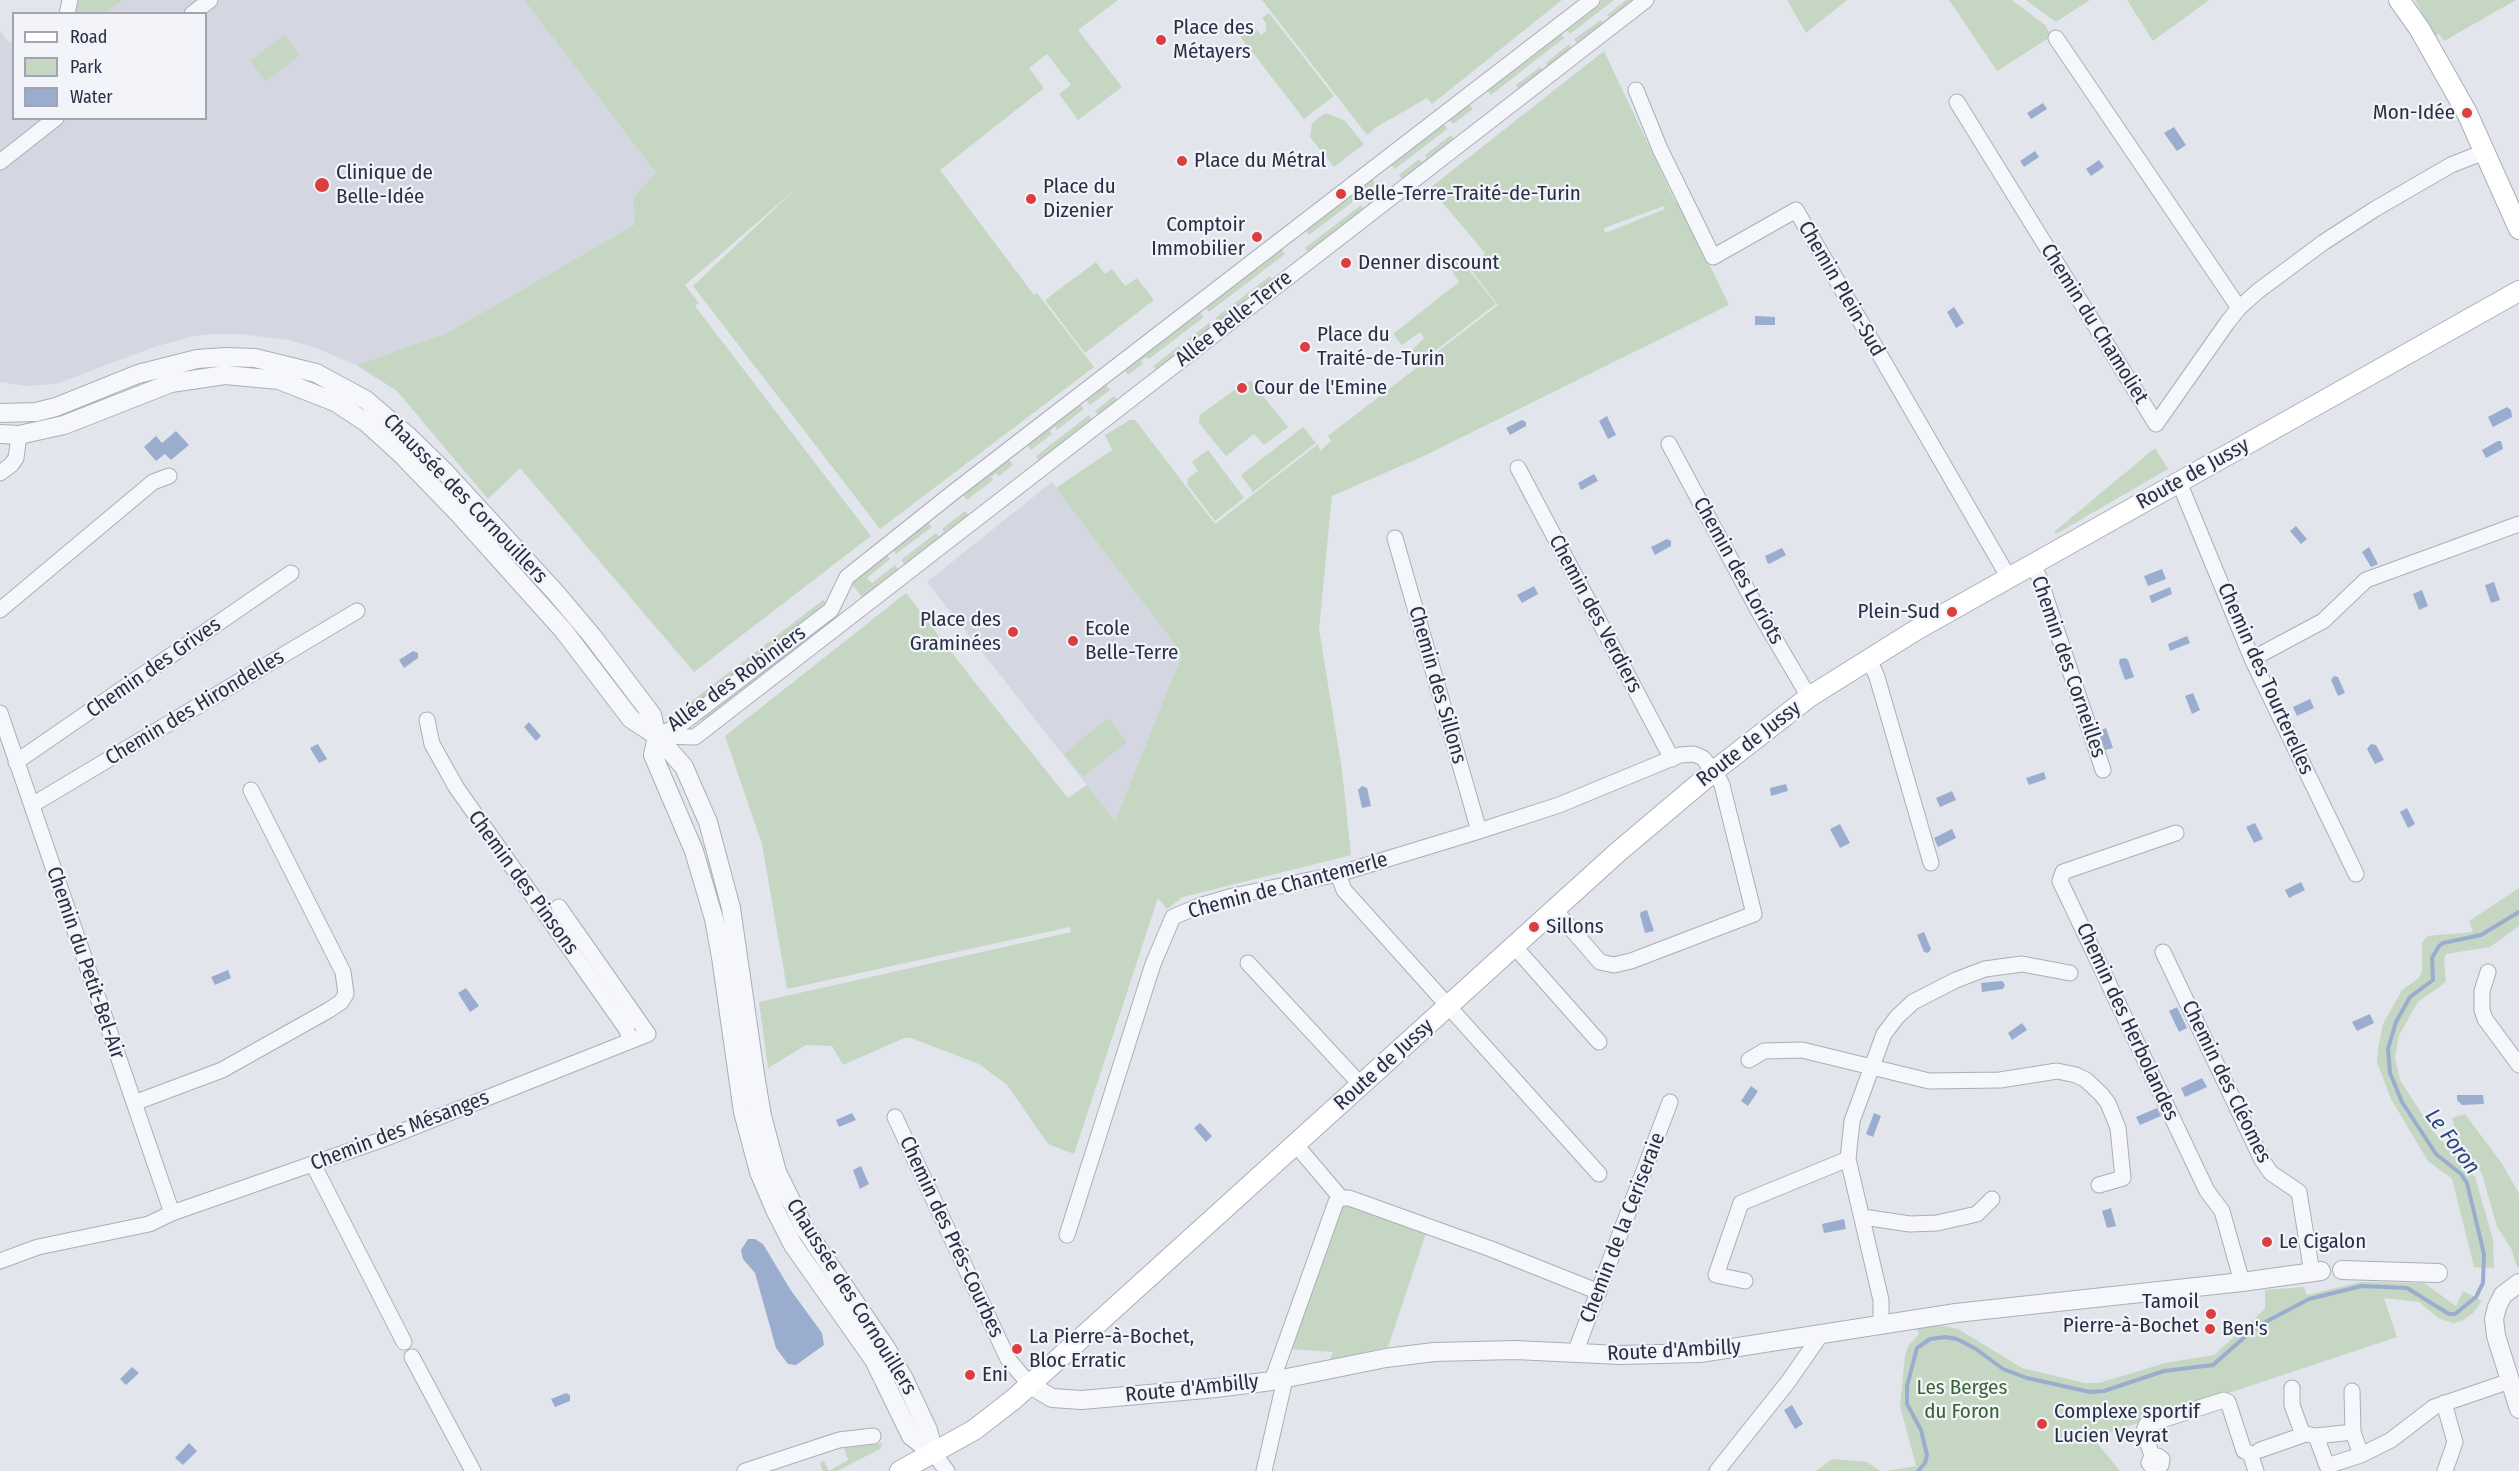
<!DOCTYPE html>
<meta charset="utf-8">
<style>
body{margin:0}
#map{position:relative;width:2519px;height:1471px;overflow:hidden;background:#e2e5ec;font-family:"Fira Sans Condensed",sans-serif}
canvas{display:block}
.legend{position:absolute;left:12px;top:12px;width:195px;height:108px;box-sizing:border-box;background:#f3f4f9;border:2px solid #a2a5b1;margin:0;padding:8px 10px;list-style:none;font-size:18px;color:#282f46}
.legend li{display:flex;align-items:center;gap:12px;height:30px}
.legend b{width:30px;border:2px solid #a2a5b1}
</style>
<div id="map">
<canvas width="2519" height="1471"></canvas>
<ul class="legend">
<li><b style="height:8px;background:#fff"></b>Road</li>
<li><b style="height:16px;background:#c5d7c3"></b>Park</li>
<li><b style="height:16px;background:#9badcf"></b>Water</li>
</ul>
</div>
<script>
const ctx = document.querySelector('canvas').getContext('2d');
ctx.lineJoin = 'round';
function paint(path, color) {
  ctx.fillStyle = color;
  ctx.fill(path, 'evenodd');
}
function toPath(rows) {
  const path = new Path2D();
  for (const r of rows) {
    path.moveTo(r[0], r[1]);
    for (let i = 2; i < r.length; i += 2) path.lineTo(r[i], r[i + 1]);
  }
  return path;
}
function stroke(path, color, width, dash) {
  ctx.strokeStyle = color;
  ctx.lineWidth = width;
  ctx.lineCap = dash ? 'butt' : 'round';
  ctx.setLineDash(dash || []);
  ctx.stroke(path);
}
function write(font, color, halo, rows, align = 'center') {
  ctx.font = font + ' "Fira Sans Condensed",sans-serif';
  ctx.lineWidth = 4.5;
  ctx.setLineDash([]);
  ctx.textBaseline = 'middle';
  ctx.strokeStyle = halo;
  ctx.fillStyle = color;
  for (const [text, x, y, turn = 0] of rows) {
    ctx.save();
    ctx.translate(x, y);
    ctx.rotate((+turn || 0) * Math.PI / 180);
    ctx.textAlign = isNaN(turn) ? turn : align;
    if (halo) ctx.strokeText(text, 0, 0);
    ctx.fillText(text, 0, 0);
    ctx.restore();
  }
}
paint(toPath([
 [123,0,524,0,656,173,633,197,634,225,447,333,356,365,313,347,289,340,240,334,216,334,193,336,154,347,56,384,26,386,0,382,0,31,9,43,13,40,14,118,206,118,206,14,106,13],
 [1052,482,1182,654,1115,821,927,582]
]), '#d4d7e1');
paint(toPath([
 [75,0,123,0,106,13,73,14],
 [524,0,1118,0,1078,30,1122,87,1078,120,1059,94,1071,85,1047,54,1029,68,1044,88,940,170,1034,295,1037,293,1094,367,880,529,693,286,798,187,685,285,699,303,695,306,871,536,694,672,520,468,488,499,397,391,356,365,447,333,634,225,633,197,656,173],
 [1262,0,1562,0,1432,104,1427,98,1378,126,1367,135],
 [1599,0,1614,0,1570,34,1564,27],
 [1626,0,1639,0,1579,46,1574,39,1601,20,1603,22,1609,17,1607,15],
 [1787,0,1847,0,1806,33],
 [1949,0,2012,0,2045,25,2052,36,1997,71],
 [2026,0,2090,0,2056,22],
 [2127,0,2209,0,2153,41],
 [2415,0,2516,0,2444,41,2439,34,2435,36],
 [1269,13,1334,96,1304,119,1239,35,1252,24,1261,35,1266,31,1266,23,1262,18],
 [1559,31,1564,38,1491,95,1486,88],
 [284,35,300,55,266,82,250,61],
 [1569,44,1574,51,1521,92,1516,85,1540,67,1542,69,1547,65,1546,63],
 [1604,51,1675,201,1679,201,1729,305,1426,455,1332,496,1319,629,1342,770,1351,855,1183,897,1167,909,1158,898,1074,1154,1048,1144,1007,1085,979,1064,911,1038,904,1038,843,1065,832,1046,806,1045,768,1068,759,1002,1071,932,1070,927,787,989,762,844,725,736,906,593,973,680,1068,798,1087,785,1115,821,1182,654,1056,488,1112,450,1105,435,1130,420,1135,420,1215,524,1318,444,1320,451,1331,441,1328,436,1498,305,1471,270,1485,253,1430,188],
 [1664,206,1665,209,1605,233,1604,228],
 [1467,102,1473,109,1453,124,1447,118],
 [1325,113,1344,120,1364,144,1334,167,1310,137,1312,123],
 [1442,122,1447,129,1395,169,1389,162],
 [1451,135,1457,142,1404,182,1399,175,1419,159,1422,162,1427,158,1425,155],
 [1371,177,1376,184,1309,235,1304,228],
 [1381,190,1386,197,1310,255,1305,248,1361,205,1363,208,1369,204,1367,201],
 [1280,247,1285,254,1209,312,1204,305],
 [1460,259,1496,304,1417,365,1408,354,1424,338,1420,332,1402,345,1393,334,1459,282,1450,268],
 [1096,262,1105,274,1112,269,1125,286,1137,278,1154,300,1085,353,1045,300],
 [1270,276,1275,282,1158,372,1153,366,1209,323,1211,325,1217,321,1215,318],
 [1198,310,1204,317,1149,359,1146,357,1141,361,1143,364,1128,375,1123,368],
 [1251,381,1288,427,1264,445,1254,434,1226,456,1199,423,1200,415,1244,383],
 [1104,383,1110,390,1090,405,1085,398],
 [1114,396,1120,403,1100,418,1095,411],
 [1079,403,1084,409,1057,430,1055,427,1050,431,1052,434,1031,450,1026,443],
 [1089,415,1094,422,1041,463,1036,456],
 [1303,427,1316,443,1253,492,1241,475],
 [2155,448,2168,469,2056,534,2054,532],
 [1208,450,1244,498,1215,521,1187,484,1188,478,1198,471,1192,462],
 [1008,458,1013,465,999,476,996,473,991,477,993,480,967,500,961,493],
 [965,511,971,518,906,567,901,560,936,533,939,536,944,532,942,529],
 [926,520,932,527,896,554,891,547],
 [885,552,890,559,867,578,872,583,895,565,900,572,864,600,849,580],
 [823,600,827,604,691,708,688,704],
 [835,615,839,619,704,723,700,719],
 [1108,718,1127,742,1083,777,1064,754],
 [2519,888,2519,926,2490,947,2446,954,2444,960,2446,982,2418,1002,2399,1035,2395,1058,2400,1080,2433,1131,2475,1177,2493,1239,2494,1268,2474,1267,2452,1179,2428,1161,2391,1099,2377,1062,2378,1049,2383,1024,2402,990,2419,978,2422,970,2422,943,2427,936,2473,932,2469,921],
 [2465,1114,2503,1165,2519,1194,2519,1267,2517,1267,2511,1248,2497,1227,2482,1174,2475,1165,2463,1156,2452,1118],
 [1342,1203,1426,1233,1388,1347,1330,1360,1333,1352,1290,1349],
 [2361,1282,2424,1283,2456,1306,2463,1291,2482,1301,2473,1313,2462,1321,2453,1323,2438,1318,2419,1302,2384,1298,2397,1337,2093,1438,2120,1471,1887,1471,1916,1466,1900,1406,1905,1356,1908,1346,1919,1334,1917,1329,1938,1325,1958,1329,2022,1368,2085,1383,2099,1383,2165,1363,2214,1355,2265,1309,2265,1290,2304,1287,2307,1295],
 [882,1443,880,1449,837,1471,823,1471,820,1463,824,1461,829,1471,848,1460,844,1448],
 [1832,1459,1867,1462,1880,1471,1816,1471]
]), '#c5d7c3');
paint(toPath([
 [2043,103,2047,109,2031,119,2027,113],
 [2174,127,2186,145,2177,151,2164,133],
 [2035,151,2039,157,2024,167,2020,161],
 [2099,160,2104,167,2091,176,2086,169],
 [1954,307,1964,323,1956,328,1947,312],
 [1755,316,1775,317,1775,325,1755,325],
 [2507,407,2511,410,2512,417,2493,427,2488,417],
 [1607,416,1616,435,1608,439,1599,421],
 [1522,420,1526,422,1526,426,1510,435,1506,428],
 [176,431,189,445,171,460,165,454,156,461,144,447,156,436,162,443],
 [2498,441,2501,441,2503,449,2486,458,2482,450],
 [1594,474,1598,481,1581,490,1578,483],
 [2296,526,2307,539,2301,544,2290,531],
 [1667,539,1671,541,1671,546,1655,555,1651,547],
 [2369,547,2378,564,2371,567,2362,552],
 [1782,548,1786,555,1769,564,1767,562,1765,556],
 [2162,569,2166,579,2148,586,2144,576],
 [2494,582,2500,600,2491,603,2485,585],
 [1534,586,1538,594,1522,603,1517,595],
 [2170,587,2172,594,2152,603,2149,596],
 [2422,590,2428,606,2419,610,2413,594],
 [2187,636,2190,643,2170,651,2168,644],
 [413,651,418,653,418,658,404,668,399,660],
 [2125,658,2128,660,2134,677,2125,680,2119,663,2120,659],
 [2334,676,2338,677,2345,693,2338,696,2331,680],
 [2193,693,2200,710,2192,714,2185,696],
 [2310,699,2314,708,2297,716,2293,707],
 [529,722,541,736,536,741,524,727],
 [2106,728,2113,748,2105,750,2099,731],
 [318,744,327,759,319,763,310,748],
 [2371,744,2376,745,2384,760,2375,764,2367,749],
 [2044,772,2046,779,2029,785,2026,778],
 [1786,784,1788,791,1771,796,1770,788],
 [1362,786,1367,788,1371,806,1362,808,1358,790],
 [1952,791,1956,800,1940,807,1936,798],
 [2407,808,2415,824,2408,828,2400,812],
 [2255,823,2263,839,2254,843,2246,827],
 [1840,824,1850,843,1840,848,1830,829],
 [1952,829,1956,838,1938,847,1934,838],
 [2301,882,2305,890,2289,898,2285,890],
 [1647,910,1654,931,1645,933,1640,915,1641,912],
 [1924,932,1931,949,1928,953,1924,952,1917,935],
 [228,970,231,978,215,985,211,977],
 [2002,981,2005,985,2003,989,1982,992,1981,983],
 [466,988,479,1006,470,1012,458,993],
 [2177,1007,2187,1028,2179,1032,2169,1011],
 [2370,1014,2374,1023,2357,1031,2352,1022],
 [2022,1023,2027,1030,2012,1040,2008,1033],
 [2202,1078,2207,1087,2185,1097,2181,1088],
 [1751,1086,1758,1091,1748,1106,1741,1101],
 [2457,1095,2483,1095,2484,1104,2462,1105,2457,1100],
 [2157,1108,2161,1116,2140,1125,2136,1117],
 [852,1113,856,1120,839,1127,836,1120],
 [1874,1113,1881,1116,1873,1137,1866,1134],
 [1200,1123,1212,1136,1206,1142,1194,1128],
 [861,1166,869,1184,860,1189,853,1170],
 [2111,1208,2116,1226,2107,1228,2102,1211],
 [1844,1219,1846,1229,1824,1233,1822,1224],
 [748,1239,755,1239,763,1244,790,1289,822,1333,824,1345,796,1365,788,1364,776,1348,755,1273,743,1259,741,1250],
 [132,1367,139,1373,126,1385,120,1379],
 [566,1393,570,1395,570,1401,555,1407,551,1399],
 [1792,1405,1803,1424,1795,1429,1784,1410],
 [189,1443,197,1451,183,1465,175,1458]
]), '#9badcf');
stroke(toPath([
 [1918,1471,1925,1463,1927,1455,1921,1430,1907,1404,1907,1386,1917,1348,1930,1339,1945,1337,1957,1339,1976,1349,2003,1369,2027,1378,2090,1392,2104,1391,2164,1371,2213,1365,2256,1327,2309,1299,2362,1286,2407,1288,2449,1314,2455,1314,2476,1297,2483,1283,2484,1254,2467,1183,2461,1174,2436,1154,2402,1102,2390,1073,2388,1049,2396,1022,2410,997,2433,980,2432,958,2439,946,2443,943,2481,935,2519,912]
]), '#9badcf', 4);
const minor = toPath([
 [67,14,70,0],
 [192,14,210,0],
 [2056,38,2239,308],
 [1636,90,1660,149,1713,257,1796,210,2009,578],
 [1957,102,2156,424,2227,323,2239,308,2258,291,2324,242,2375,209,2451,165,2484,152],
 [0,162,56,118],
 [1669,444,1759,612,1809,697],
 [1518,468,1672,759],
 [0,473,11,465,16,458,19,435],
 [2179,482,2252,659,2356,874],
 [1395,538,1479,831],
 [2033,565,2039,577,2103,770],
 [0,610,153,482,169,476],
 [1869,659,1877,677,1931,863],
 [2252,659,2323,621,2366,580,2519,524],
 [0,713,172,1213],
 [427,720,432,744,456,787,627,1030,630,1041],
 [660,735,684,722,831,610,847,577,955,491,1592,0],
 [657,736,695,737,1646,0],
 [16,762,291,573],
 [32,805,357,611],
 [2176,833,2063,872,2060,881,2207,1191,2222,1211,2242,1282],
 [1338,874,1344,890,1599,1174],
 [1514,946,1599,1042],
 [2163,952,2262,1160,2271,1173,2299,1192,2312,1273],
 [1248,963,1361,1085],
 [2488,972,2482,991,2482,1010,2485,1019,2519,1065],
 [1749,1060,1764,1051,1802,1050,1929,1081,2000,1080,2057,1071,2076,1075,2086,1080,2101,1094,2108,1103,2118,1128,2123,1178,2099,1185],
 [134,1103,222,1070,329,1010,341,1002,346,994,343,972,251,790],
 [895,1117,1008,1359,1030,1385],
 [1296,1145,1341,1198],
 [313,1164,404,1342],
 [1863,1217,1910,1224,1937,1223,1977,1214,1992,1199],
 [1067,1235,1153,964,1173,917,1199,906,1233,896,1338,874,1479,831,1559,805,1680,755,1694,754,1703,758,1718,777,1722,785,1754,914,1631,961,1614,965,1600,962,1554,909],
 [0,1261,38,1247,149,1224,172,1213,381,1140,648,1034,559,907],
 [1745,1281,1716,1275,1741,1203,1848,1159],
 [1881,1326,1881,1300,1848,1159,1852,1121,1884,1034,1897,1017,1913,1002,1956,980,1985,969,2022,964,2070,973],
 [1575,1353,1670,1102],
 [412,1357,473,1471],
 [1272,1381,1336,1202,1341,1198,1349,1198,1491,1249,1599,1292],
 [2292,1388,2292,1405,2303,1435],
 [2352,1391,2353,1432],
 [2444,1403,2455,1442,2445,1471],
 [2260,1450,2306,1434,2316,1436,2353,1432,2361,1455,2327,1466,2316,1436],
 [934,1454,947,1471],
 [2361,1455,2391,1440,2434,1407,2510,1381],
 [2152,1456,2158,1456,2162,1459,2161,1465,2157,1468,2152,1467,2149,1463,2152,1456,2144,1431,2146,1425,2224,1400,2228,1402,2244,1451,2250,1453,2256,1471],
 [745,1471,839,1440,873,1436],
 [1264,1471,1285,1379],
 [1717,1471,1788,1382,1820,1336]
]);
const tertiary = toPath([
 [0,413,36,412,56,407,138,374,197,359,226,357,255,358,316,373,366,400,407,435,446,473,556,593,593,637,652,715,657,736,653,755,694,851,714,919,721,957,743,1112,759,1172,776,1212,793,1245,874,1360,911,1436,934,1454],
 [0,434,19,435,64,425,171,383,225,375,279,380,335,402,367,423,400,453,458,513,563,630,631,719,657,736,684,767,708,822,731,908,756,1081,762,1116,777,1172,805,1229,886,1348,904,1379,928,1430,934,1454],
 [2342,1270,2438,1273],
 [2519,1283,2503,1295,2497,1307,2494,1319,2496,1336,2519,1409],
 [1030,1385,1052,1398,1082,1400,1216,1388,1272,1381,1386,1358,1434,1352,1515,1350,1620,1355,1700,1353,1956,1313,2242,1282,2321,1271]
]);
const secondary = toPath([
 [2399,0,2419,28,2467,113,2519,229],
 [900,1471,974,1430,1014,1399,1618,852,1714,771,1809,697,1916,630,2519,291]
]);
stroke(minor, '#aaaeba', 17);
stroke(tertiary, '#aaaeba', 20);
stroke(secondary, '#aaaeba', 22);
stroke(minor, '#f6f7fa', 15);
stroke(tertiary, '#f6f7fa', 18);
stroke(secondary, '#fff', 20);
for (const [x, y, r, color] of [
 [1161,40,6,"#db3e3f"],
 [2467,113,6,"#db3e3f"],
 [1182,161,6,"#db3e3f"],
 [322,185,8,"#db3e3f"],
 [1341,194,6,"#db3e3f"],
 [1031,199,6,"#db3e3f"],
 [1257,237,6,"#db3e3f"],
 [1346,263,6,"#db3e3f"],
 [1305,347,6,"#db3e3f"],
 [1242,388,6,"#db3e3f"],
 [1952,612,6,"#db3e3f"],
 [1013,632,6,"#db3e3f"],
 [1073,641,6,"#db3e3f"],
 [1534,927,6,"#db3e3f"],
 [2267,1242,6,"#db3e3f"],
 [2211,1314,6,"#db3e3f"],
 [2210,1329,6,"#db3e3f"],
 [1017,1349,6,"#db3e3f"],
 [970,1375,6,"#db3e3f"],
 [2042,1424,6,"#db3e3f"]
]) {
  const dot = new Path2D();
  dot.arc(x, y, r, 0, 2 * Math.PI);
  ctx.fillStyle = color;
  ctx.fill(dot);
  stroke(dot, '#f3f4f9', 2);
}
write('21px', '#282f46', '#f3f4f9', [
 ["Place des",1173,28],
 ["Métayers",1173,52],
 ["Mon-Idée",2455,113,"right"],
 ["Place du Métral",1194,161],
 ["Clinique de",336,173],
 ["Belle-Idée",336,197],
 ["Place du",1043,187],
 ["Dizenier",1043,211],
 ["Belle-Terre-Traité-de-Turin",1353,194],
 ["Comptoir",1245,225,"right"],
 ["Immobilier",1245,249,"right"],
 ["Denner discount",1358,263],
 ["Place du",1317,335],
 ["Traité-de-Turin",1317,359],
 ["Cour de l'Emine",1254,388],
 ["Plein-Sud",1940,612,"right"],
 ["Place des",1001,620,"right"],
 ["Graminées",1001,644,"right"],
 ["Ecole",1085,629],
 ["Belle-Terre",1085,653],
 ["Sillons",1546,927],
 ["Le Cigalon",2279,1242],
 ["Tamoil",2199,1302,"right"],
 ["Pierre-à-Bochet",2199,1326,"right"],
 ["Ben's",2222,1329],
 ["La Pierre-à-Bochet,",1029,1337],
 ["Bloc Erratic",1029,1361],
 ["Eni",982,1375],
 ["Complexe sportif",2054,1412],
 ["Lucien Veyrat",2054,1436]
], 'left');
write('21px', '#282f46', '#f3f4f9', [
 ["Chemin Plein-Sud",1841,289,60],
 ["Allée Belle-Terre",1234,319,-38],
 ["Chemin du Chamoliet",2094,324,58],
 ["Route de Jussy",2193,474,-29],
 ["Chaussée des Cornouillers",465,499,46],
 ["Chemin des Loriots",1738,571,61],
 ["Chemin des Verdiers",1595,614,62],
 ["Chemin des Corneilles",2068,667,71],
 ["Chemin des Grives",154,668,-35],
 ["Allée des Robiniers",737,679,-36],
 ["Chemin des Tourterelles",2265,679,66],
 ["Chemin des Sillons",1437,685,74],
 ["Chemin des Hirondelles",195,708,-31],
 ["Route de Jussy",1749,744,-38],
 ["Chemin des Pinsons",523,883,54],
 ["Chemin de Chantemerle",1288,886,-15],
 ["Chemin du Petit-Bel-Air",85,963,71],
 ["Chemin des Herbolandes",2127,1022,65],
 ["Route de Jussy",1384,1065,-42],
 ["Chemin des Cléomes",2226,1082,64],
 ["Chemin des Mésanges",400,1131,-21],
 ["Chemin de la Ceriseraie",1623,1228,-69],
 ["Chemin des Prés-Courbes",951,1237,65],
 ["Chaussée des Cornouillers",851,1297,58],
 ["Route d'Ambilly",1674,1351,-3],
 ["Route d'Ambilly",1192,1389,-6]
]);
write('21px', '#376334', '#f3f4f9', [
 ["Les Berges",1962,1388],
 ["du Foron",1962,1412]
]);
write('italic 22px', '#2e477e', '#f3f4f9', [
 ["Le Foron",2452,1142,53]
]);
</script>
